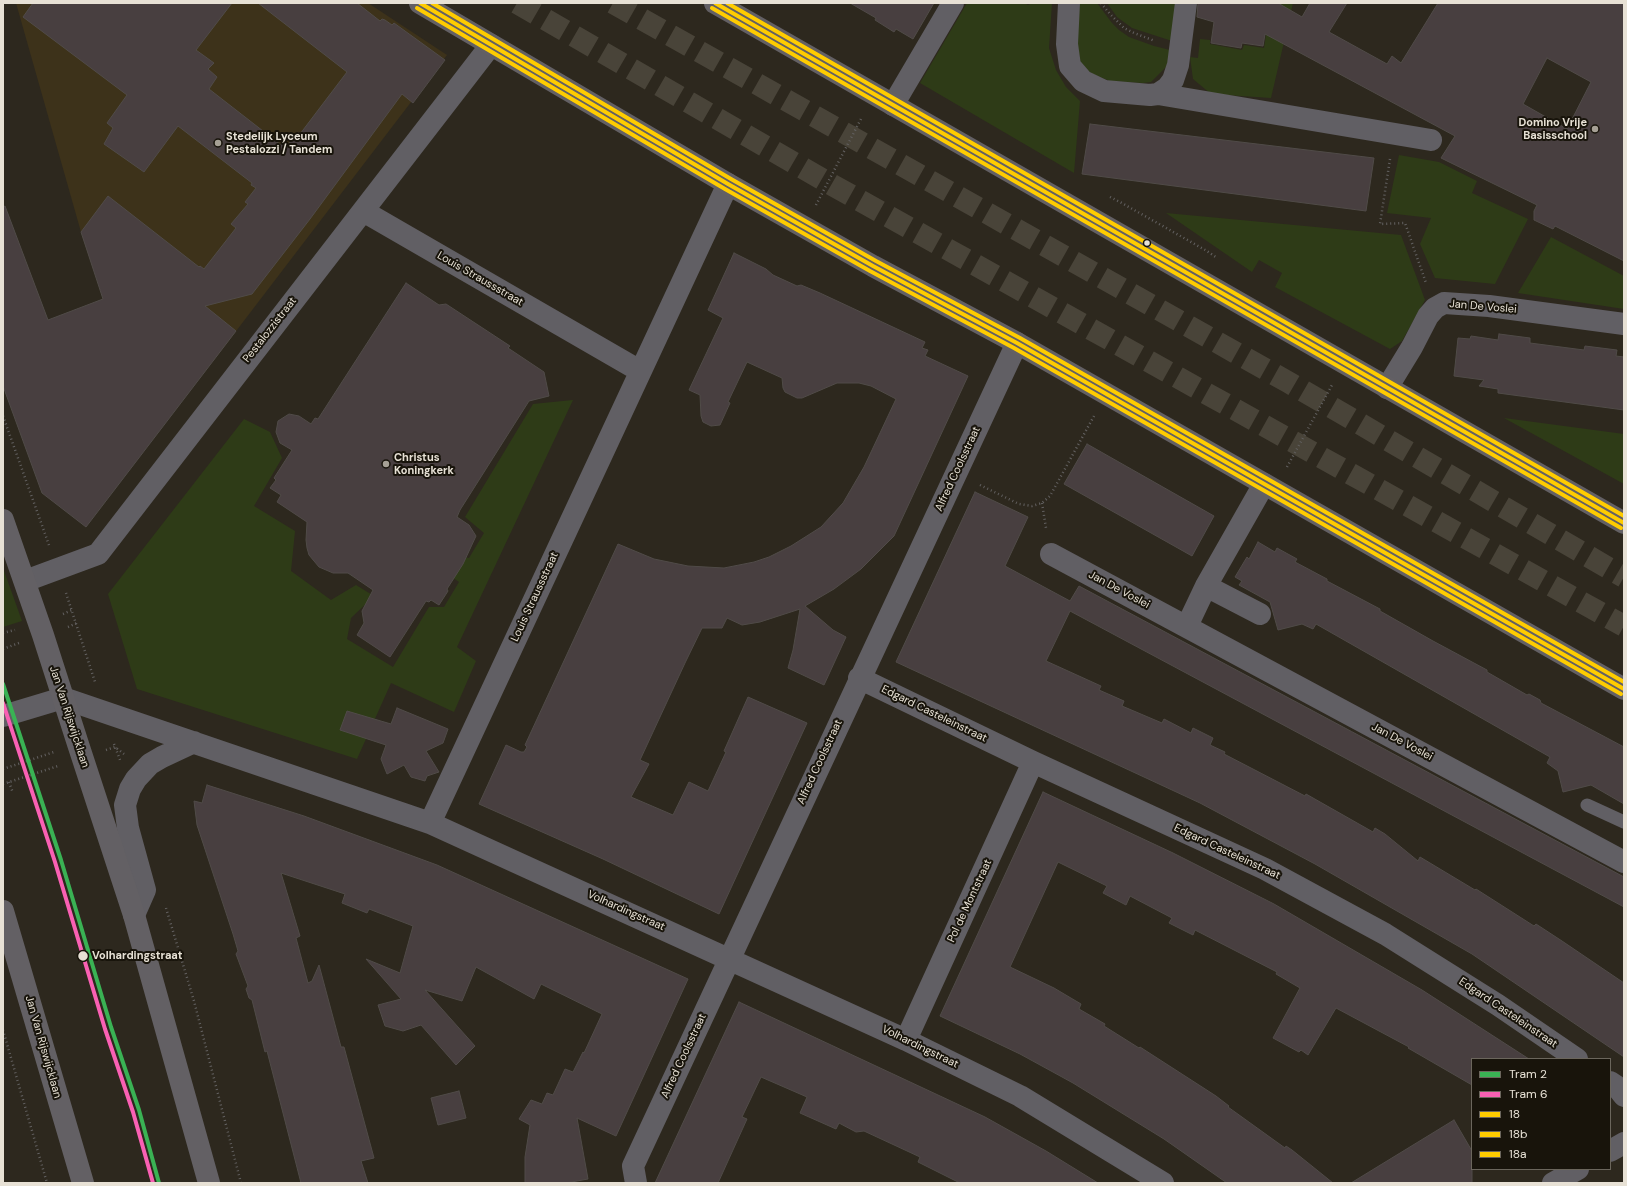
<!DOCTYPE html>
<style>
body{margin:0}
#map{position:relative;width:1627px;height:1186px;overflow:hidden;background:#2d281e;font-family:"DM Sans",sans-serif}
canvas{display:block}
.frame{position:absolute;inset:0;border:4px solid #e7e1d5;pointer-events:none}
.legend{position:absolute;left:1471px;top:1058px;width:140px;height:112px;box-sizing:border-box;background:#18140b;border:1px solid #6b665c;margin:0;padding:5px 7px;list-style:none;font-size:12px;color:#e7e1d5}
.legend li{display:flex;align-items:center;gap:8px;height:20px}
.legend b{width:20px;border:1px solid #6b665c}
</style>
<div id="map">
<canvas width="1627" height="1186"></canvas>
<div class="frame"></div>
<ul class="legend">
<li><b style="height:5px;background:#3ab254"></b>Tram 2</li>
<li><b style="height:5px;background:#f960b3"></b>Tram 6</li>
<li><b style="height:5px;background:#fc0"></b>18</li>
<li><b style="height:5px;background:#fc0"></b>18b</li>
<li><b style="height:5px;background:#fc0"></b>18a</li>
</ul>
</div>
<script>
const ctx = document.querySelector('canvas').getContext('2d');
ctx.lineJoin = 'round';
function paint(path, color) {
  ctx.fillStyle = color;
  ctx.fill(path, 'evenodd');
}
function toPath(rows) {
  const path = new Path2D();
  for (const r of rows) {
    path.moveTo(r[0], r[1]);
    for (let i = 2; i < r.length; i += 2) path.lineTo(r[i], r[i + 1]);
  }
  return path;
}
function stroke(path, color, width, dash) {
  ctx.strokeStyle = color;
  ctx.lineWidth = width;
  ctx.lineCap = dash ? 'butt' : 'round';
  ctx.setLineDash(dash || []);
  ctx.stroke(path);
}
function write(font, color, halo, rows, align = 'center') {
  ctx.font = font + ' "DM Sans",sans-serif';
  ctx.lineWidth = 4;
  ctx.setLineDash([]);
  ctx.textBaseline = 'middle';
  ctx.strokeStyle = halo;
  ctx.fillStyle = color;
  for (const [text, x, y, turn = 0] of rows) {
    ctx.save();
    ctx.translate(x, y);
    ctx.rotate((+turn || 0) * Math.PI / 180);
    ctx.textAlign = isNaN(turn) ? turn : align;
    if (halo) ctx.strokeText(text, 0, 0);
    ctx.fillText(text, 0, 0);
    ctx.restore();
  }
}
paint(toPath([
 [16,3,368,3,447,55,214,360,93,268,81,232]
]), '#3d321a');
paint(toPath([
 [967,3,1024,3,1028,5,1032,3,1052,3,1049,48,1056,70,1066,87,1080,101,1074,173,920,83],
 [1080,3,1097,3,1112,23,1119,30,1129,37,1154,46,1174,51,1167,66,1151,82,1143,83,1110,81,1092,74,1085,68,1080,61,1076,33],
 [1107,3,1179,3,1172,41,1132,28,1117,17],
 [1271,3,1293,3,1271,98,1211,94,1193,79,1190,57,1198,58,1200,39,1210,40,1210,44,1242,50,1244,45,1264,48],
 [1399,155,1439,162,1477,181,1472,193,1528,219,1495,284,1435,278,1420,244,1431,218,1387,213],
 [1166,213,1401,235,1425,300,1402,341,1390,349,1275,287,1282,273,1259,260,1252,272],
 [1551,237,1624,276,1624,309,1518,293],
 [573,400,457,647,476,661,454,712,391,683,357,759,137,689,108,594,244,419,270,432,282,458,254,506,295,531,291,571,331,600,356,585,374,596,351,618,347,639,393,667,429,607,444,607,459,582,436,566,446,555,469,558,484,533,465,517,533,404],
 [1504,418,1624,434,1624,484],
 [3,568,22,621,3,627]
]), '#2e3b17');
const building = toPath([
 [33,3,232,3,196,50,214,63,208,69,217,77,209,89,281,145,283,143,287,146,298,132,300,134,347,72,258,3,357,3,380,21,382,19,385,20,392,25,394,23,445,60,413,103,402,94,310,219,252,294,205,306,236,331,86,527,42,493,3,386,3,207,5,206,48,320,103,299,81,232,108,196,199,267,200,266,204,269,236,228,231,224,248,204,245,202,256,188,251,185,252,183,178,126,144,172,104,144,113,128,107,123,127,95,23,17,33,3],
 [850,3,934,3,913,39,896,29,894,32,875,20,876,18,850,3],
 [1198,3,1278,3,1302,17,1310,3,1347,3,1329,32,1387,64,1392,56,1401,63,1438,3,1624,3,1624,261,1555,226,1553,229,1534,220,1534,211,1537,205,1441,158,1455,136,1265,34,1263,46,1242,43,1241,48,1211,43,1214,22,1197,17,1198,3],
 [1547,58,1591,82,1567,129,1523,104,1547,58],
 [1090,124,1374,158,1366,211,1082,174,1090,124],
 [734,253,766,269,773,275,797,286,801,285,820,293,925,342,922,348,928,350,925,356,968,376,894,536,861,569,834,589,805,606,833,630,846,637,824,685,788,668,793,650,800,609,760,622,742,625,727,618,722,628,702,628,685,663,640,760,649,764,631,797,673,815,689,782,708,791,726,752,724,751,748,697,807,723,719,914,603,859,479,804,506,745,521,752,524,752,527,747,525,745,618,544,654,559,688,566,724,568,754,562,769,557,791,546,821,527,843,503,864,467,896,399,871,386,859,383,837,383,802,398,797,398,785,392,783,388,782,378,747,362,728,402,730,403,720,425,711,426,703,422,701,416,700,395,689,390,723,318,708,310,734,253],
 [406,283,439,305,446,304,510,346,508,348,544,372,549,396,529,401,460,510,457,517,469,525,476,536,463,564,447,589,448,591,439,605,431,600,429,602,426,601,390,657,357,635,364,623,362,611,373,590,348,573,333,573,319,567,309,555,307,548,306,540,307,522,277,502,281,495,270,488,276,480,274,478,292,450,280,443,276,432,278,421,289,414,299,416,311,424,315,418,318,419,406,283],
 [1499,334,1530,338,1530,343,1584,350,1585,346,1617,350,1616,356,1624,357,1624,410,1498,393,1498,389,1479,386,1484,380,1454,376,1458,338,1470,339,1471,336,1498,340,1499,334],
 [1087,444,1214,516,1192,556,1064,484,1087,444],
 [975,492,1028,517,1005,566,1070,601,1079,586,1624,877,1624,907,1070,611,1046,661,1101,686,1099,690,1124,701,1122,706,1162,723,1164,719,1191,733,1193,728,1213,738,1210,745,1225,752,1224,754,1305,796,1306,794,1373,832,1375,828,1385,834,1418,861,1420,857,1475,890,1476,889,1534,926,1536,924,1562,941,1624,983,1624,1057,1472,954,1315,864,1200,803,896,662,975,492],
 [1258,542,1275,552,1277,548,1297,559,1295,562,1327,579,1327,581,1380,609,1380,611,1433,641,1487,670,1487,672,1527,695,1529,694,1540,700,1541,703,1624,747,1624,804,1591,785,1563,792,1558,771,1547,763,1550,757,1316,624,1313,629,1302,624,1278,630,1270,602,1239,585,1242,581,1235,577,1247,557,1249,559,1258,542],
 [397,708,448,729,443,743,426,751,439,772,427,776,425,781,411,777,404,765,387,774,381,759,386,745,340,730,347,711,391,724,397,708],
 [207,785,304,816,437,865,688,979,616,1136,577,1118,588,1179,566,1183,525,1183,525,1157,530,1125,519,1119,531,1100,542,1104,547,1093,553,1095,565,1069,573,1072,583,1052,584,1053,602,1014,541,984,534,999,476,967,462,1001,425,990,475,1046,456,1065,421,1025,403,1031,385,1026,378,1005,401,999,366,959,400,973,413,926,369,909,367,913,342,903,345,894,281,873,300,936,296,938,308,983,312,981,319,965,341,1047,344,1047,374,1158,361,1161,368,1183,301,1183,267,1051,265,1052,252,1000,249,998,246,989,248,986,236,954,238,951,233,934,197,825,194,801,202,803,207,785],
 [1043,792,1173,853,1274,904,1422,990,1529,1059,1472,1059,1472,1085,1408,1048,1409,1047,1336,1008,1308,1055,1301,1050,1299,1052,1273,1038,1300,988,1276,974,1277,972,1195,930,1193,935,1169,923,1172,918,1130,896,1126,905,1103,893,1107,886,1058,862,1010,967,1054,988,1081,1004,1079,1009,1105,1024,1104,1026,1139,1048,1140,1047,1216,1096,1229,1106,1228,1107,1285,1148,1286,1146,1292,1150,1333,1183,1227,1183,1164,1139,1073,1083,1020,1054,940,1016,1043,792],
 [739,1002,985,1117,1046,1151,1098,1183,960,1183,918,1162,920,1157,864,1131,856,1132,839,1123,836,1129,800,1113,807,1097,761,1077,742,1117,747,1119,718,1183,655,1183,739,1002],
 [459,1091,466,1118,438,1125,431,1098,459,1091],
 [1454,1120,1472,1151,1472,1183,1351,1183,1454,1120]
]);
paint(building, '#483f40');
stroke(building, '#504b48', 1);
stroke(toPath([
 [517,3,834,186,1624,626],
 [613,3,1288,382,1624,577]
]), '#494439', 22, [22, 11]);
stroke(toPath([
 [1101,3,1110,14,1124,28,1134,33,1155,41],
 [1390,159,1380,224,1405,223,1426,283],
 [1110,197,1120,202,1207,251,1217,258],
 [816,205,862,117],
 [3,416,49,545],
 [1287,467,1332,385],
 [980,485,1019,504,1032,506,1042,503,1050,496,1094,416],
 [1042,503,1046,528],
 [66,593,95,682],
 [63,614,72,610],
 [68,627,77,623],
 [3,633,15,630],
 [3,649,19,643],
 [114,744,120,760],
 [106,750,115,747,124,754],
 [3,769,54,752],
 [9,782,13,793],
 [3,784,58,766],
 [166,908,194,1001,241,1183],
 [3,1030,47,1183]
]), '#636161', 2.5, [1, 3]);
stroke(toPath([
 [1587,805,1624,822]
]), '#615f64', 13);
stroke(toPath([
 [1069,3,1067,44,1070,66,1083,81,1104,91,1150,95,1158,94,1167,88,1173,80,1178,65,1186,3],
 [1158,94,1431,140],
 [893,105,953,3],
 [363,211,640,371],
 [1387,388,1412,347,1428,316,1435,308,1444,303,1489,306,1624,324],
 [1051,554,1624,862],
 [25,581,98,554,491,45],
 [1206,586,1260,614],
 [1187,626,1206,586,1264,484],
 [859,678,1033,762,1265,869,1385,934,1498,1005,1577,1059],
 [3,716,63,698,430,823,906,1040,1020,1096,1163,1183],
 [430,823,728,184],
 [134,915,145,890,128,828,125,805,130,789,136,779,150,764,162,757,194,742],
 [906,1040,1033,762],
 [1610,1082,1616,1086,1624,1096],
 [1610,1151,1624,1143],
 [636,1183,633,1166,1017,343],
 [1553,1183,1578,1169]
]), '#615f64', 22);
stroke(toPath([
 [420,3,728,184,873,266,1017,343,1624,689],
 [715,3,1624,523],
 [3,520,43,635,78,744,134,915,209,1183],
 [3,911,83,1183]
]), '#636064', 22);
stroke(toPath([
 [420,3,728,184,873,266,1017,343,1624,689],
 [715,3,1624,523]
]), '#fc0', 4);
stroke(toPath([
 [417,8,725,189,870,271,1014,348,1621,694],
 [712,8,1621,528]
]), '#fc0', 4);
stroke(toPath([
 [432,3,731,179,876,261,1020,338,1624,682],
 [727,3,1624,516]
]), '#fc0', 4);
stroke(toPath([
 [3,684,61,860,111,1027,139,1110,159,1183]
]), '#3ab254', 4);
stroke(toPath([
 [3,703,55,862,105,1029,133,1112,153,1183]
]), '#f960b3', 4);
for (const [x, y, r, color] of [
 [1595,129,4,"#a6a095"],
 [218,143,4,"#a6a095"],
 [1147,243,3.5,"#e7e1d5"],
 [386,464,4,"#a6a095"],
 [83,956,5.5,"#e7e1d5"]
]) {
  const dot = new Path2D();
  dot.arc(x, y, r, 0, 2 * Math.PI);
  ctx.fillStyle = color;
  ctx.fill(dot);
  stroke(dot, '#18140b', 1.5);
}
write('bold 11px', '#e7e1d5', '#18140b', [
 ["Domino Vrije",1587,123,"right"],
 ["Basisschool",1587,136,"right"],
 ["Stedelijk Lyceum",226,137],
 ["Pestalozzi / Tandem",226,150],
 ["Christus",394,458],
 ["Koningkerk",394,471]
], 'left');
write('11px', '#e7e1d5', '#18140b', [
 ["Louis Straussstraat",480,279,30],
 ["Jan De Voslei",1483,307,5],
 ["Pestalozzistraat",270,330,-52],
 ["Alfred Coolsstraat",958,469,-65],
 ["Jan De Voslei",1119,590,28],
 ["Louis Straussstraat",535,597,-65],
 ["Edgard Casteleinstraat",934,714,26],
 ["Jan Van Rijswijcklaan",69,717,72],
 ["Jan De Voslei",1402,742,28],
 ["Alfred Coolsstraat",820,762,-65],
 ["Edgard Casteleinstraat",1227,852,25],
 ["Pol de Montstraat",970,901,-65],
 ["Volhardingstraat",626,911,24],
 ["Edgard Casteleinstraat",1508,1013,34],
 ["Jan Van Rijswijcklaan",43,1047,74],
 ["Volhardingstraat",920,1047,26],
 ["Alfred Coolsstraat",684,1056,-65]
]);
write('bold 11px', '#e7e1d5', '#18140b', [
 ["Volhardingstraat",92,956]
], 'left');
</script>
